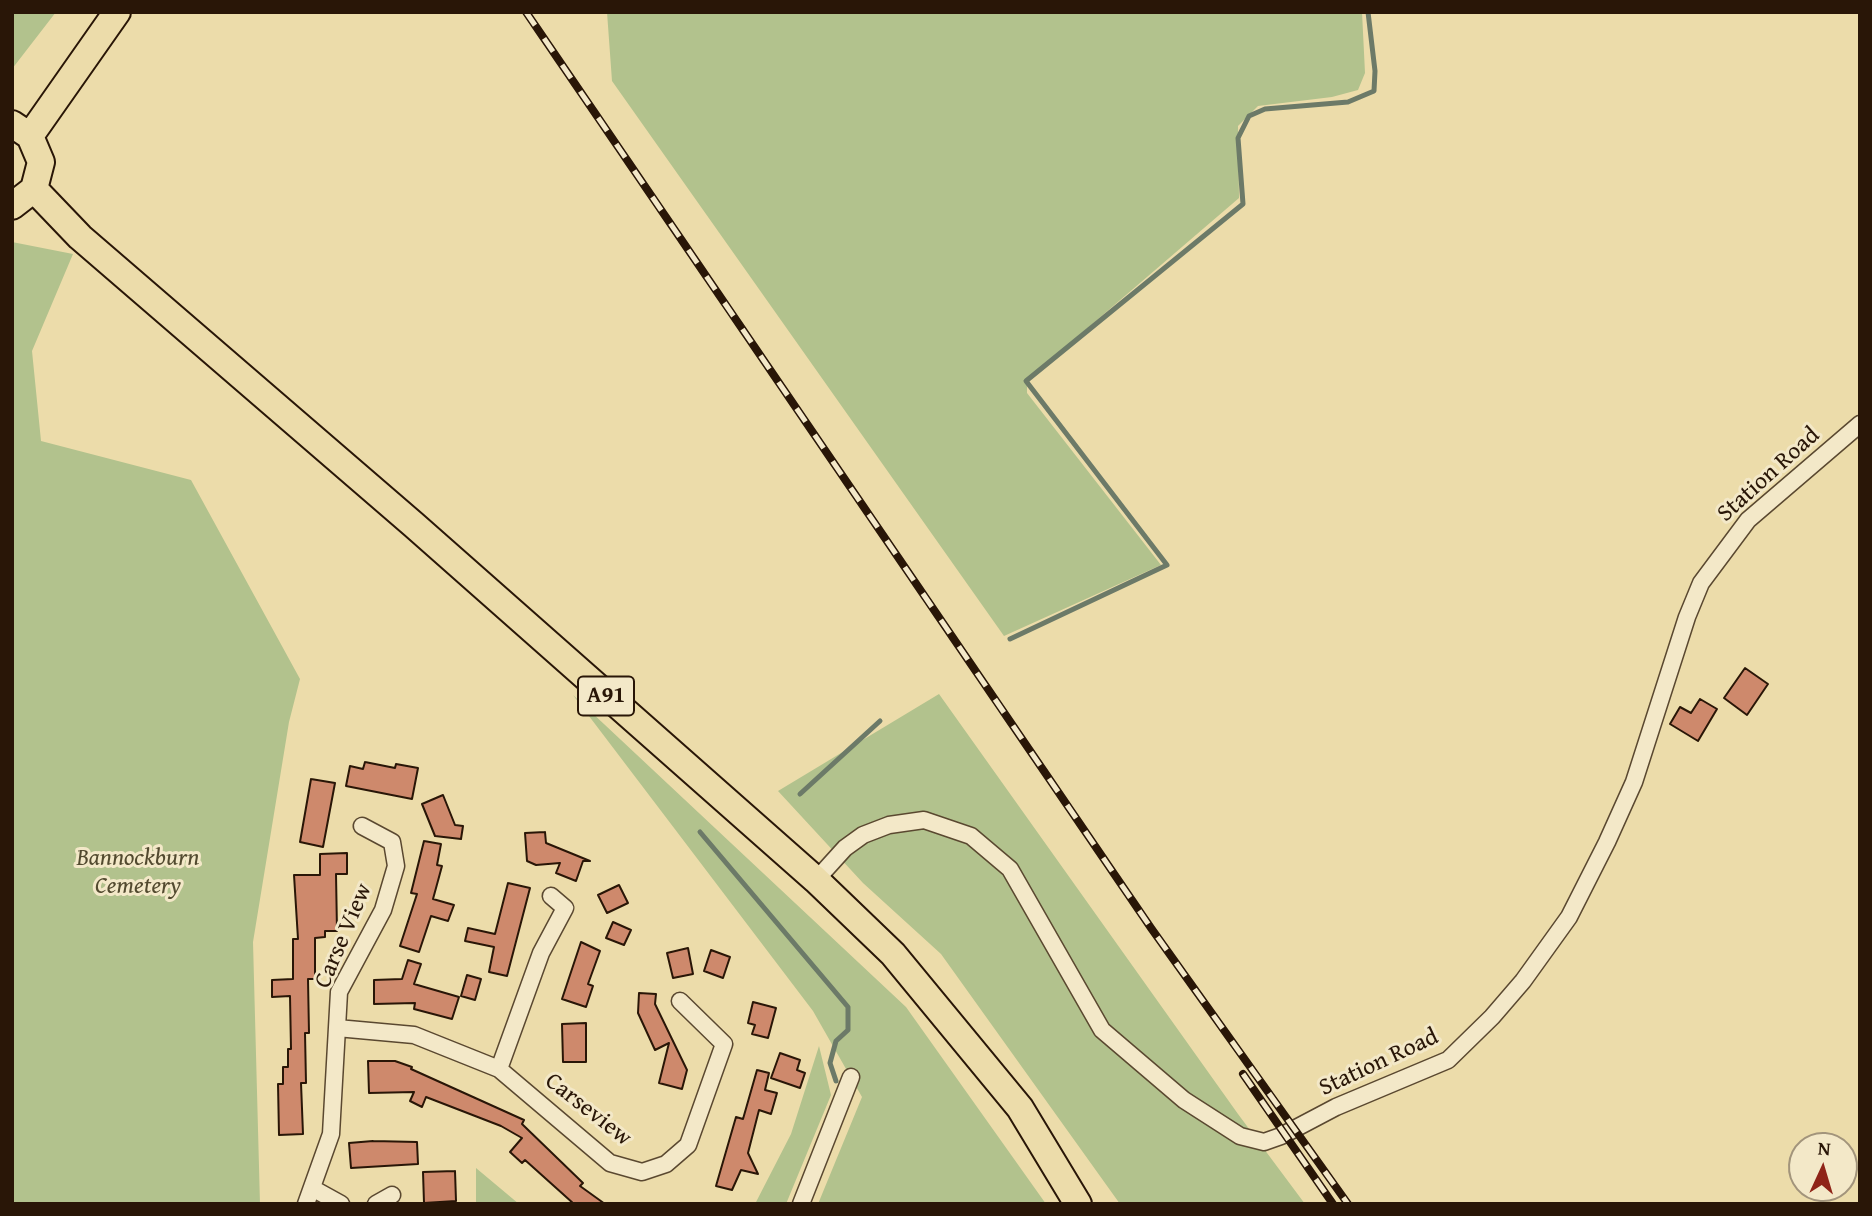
<!DOCTYPE html>
<style>
body{margin:0}
#map{position:relative;width:1872px;height:1216px;overflow:hidden;background:#ecdcaa;font-family:"Gentium Book Plus",serif}
canvas{display:block}
.frame{position:absolute;inset:0;border:14px solid #291607;pointer-events:none}
.north{position:absolute;left:1788px;top:1132px;width:70px;height:70px;box-sizing:border-box;background:#f3e8c8;border:2px solid #a2947b;border-radius:50%;rotate:4deg;font-size:19px;font-weight:700;line-height:28px;text-align:center;color:#291607}
.north::after{content:'';display:block;margin:auto;width:24px;height:32px;background:#8f2418;clip-path:polygon(50% 0,100% 100%,50% 72%,0 100%)}
</style>
<div id="map">
<canvas width="1872" height="1216"></canvas>
<div class="frame"></div>
<div class="north">N</div>
</div>
<script>
const ctx = document.querySelector('canvas').getContext('2d');
ctx.lineJoin = 'round';
function paint(path, color) {
  ctx.fillStyle = color;
  ctx.fill(path, 'evenodd');
}
function toPath(rows) {
  const path = new Path2D();
  for (const r of rows) {
    path.moveTo(r[0], r[1]);
    for (let i = 2; i < r.length; i += 2) path.lineTo(r[i], r[i + 1]);
  }
  return path;
}
function stroke(path, color, width, dash) {
  ctx.strokeStyle = color;
  ctx.lineWidth = width;
  ctx.lineCap = dash ? 'butt' : 'round';
  ctx.setLineDash(dash || []);
  ctx.stroke(path);
}
function write(font, color, halo, rows, align = 'center') {
  ctx.font = font + ' "Gentium Book Plus",serif';
  ctx.lineWidth = 6;
  ctx.setLineDash([]);
  ctx.textBaseline = 'middle';
  ctx.strokeStyle = halo;
  ctx.fillStyle = color;
  for (const [text, x, y, turn = 0] of rows) {
    ctx.save();
    ctx.translate(x, y);
    ctx.rotate((+turn || 0) * Math.PI / 180);
    ctx.textAlign = isNaN(turn) ? turn : align;
    if (halo) ctx.strokeText(text, 0, 0);
    ctx.fillText(text, 0, 0);
    ctx.restore();
  }
}
paint(toPath([
 [12,12,56,12,12,69],
 [607,12,1362,12,1365,73,1358,90,1332,97,1258,106,1238,126,1239,198,1027,380,1027,393,1161,565,1004,636,612,81],
 [12,242,73,254,32,351,41,441,191,480,300,679,289,722,253,942,260,1204,12,1204],
 [939,694,1238,1114,1305,1204,1120,1204,941,954,863,883,778,791],
 [573,695,906,1007,1046,1204,818,1204,862,1097,813,1011],
 [819,1046,831,1095,786,1204,755,1204,791,1134],
 [476,1168,519,1204,476,1204]
]), '#b2c28d');
stroke(toPath([
 [1010,639,1167,565,1026,381,1243,204,1238,138,1249,116,1265,109,1348,102,1374,91,1375,71,1368,12],
 [800,794,880,721],
 [700,832,848,1007,848,1030,836,1041,830,1063,836,1081]
]), '#6c7a68', 5);
const building = toPath([
 [1745,668,1768,684,1747,715,1724,698,1745,668],
 [1700,699,1717,709,1698,741,1670,724,1680,707,1691,713,1700,699],
 [365,762,395,768,396,764,418,768,412,799,346,786,350,766,363,769,365,762],
 [311,779,335,783,323,847,300,842,311,779],
 [443,795,455,825,463,826,461,839,435,836,422,804,443,795],
 [545,832,546,843,590,861,583,861,576,881,556,873,560,863,536,865,527,861,525,833,545,832],
 [424,841,441,844,437,865,442,866,433,899,454,905,448,921,431,916,419,952,400,946,417,894,411,893,424,841],
 [347,853,347,874,336,874,337,931,325,931,325,937,315,938,315,979,308,979,309,1033,305,1033,306,1083,301,1083,303,1134,279,1135,278,1084,283,1084,283,1067,288,1067,288,1049,291,1049,290,996,272,997,272,980,293,979,293,939,298,939,294,875,320,875,320,854,347,853],
 [508,883,530,888,507,976,489,972,494,947,465,941,468,928,495,934,508,883],
 [619,885,628,903,607,913,598,895,619,885],
 [613,922,631,930,624,945,606,938,613,922],
 [581,942,600,951,588,984,593,986,586,1007,562,999,581,942],
 [688,948,693,974,673,978,667,953,688,948],
 [711,950,730,957,723,978,704,971,711,950],
 [408,960,421,964,414,984,459,997,452,1019,414,1009,415,1003,374,1004,374,980,402,979,408,960],
 [467,975,481,979,475,1000,461,996,467,975],
 [639,993,656,994,655,1004,687,1070,682,1089,659,1083,669,1043,655,1050,638,1013,639,993],
 [753,1002,776,1008,768,1038,752,1034,755,1025,748,1023,753,1002],
 [586,1023,586,1062,563,1062,562,1024,586,1023],
 [780,1053,800,1060,797,1070,805,1073,800,1088,771,1078,780,1053],
 [368,1061,395,1061,412,1067,411,1069,524,1120,522,1124,583,1183,580,1186,605,1204,574,1204,525,1160,522,1163,510,1152,522,1138,501,1126,426,1097,422,1107,410,1101,414,1092,369,1093,368,1061],
 [757,1070,769,1073,765,1090,777,1093,771,1114,759,1110,748,1153,758,1174,741,1170,732,1190,716,1186,736,1117,743,1119,757,1070],
 [373,1141,417,1142,418,1164,351,1168,349,1143,373,1141],
 [455,1171,456,1201,424,1203,423,1172,455,1171]
]);
paint(building, '#ce896c');
stroke(building, '#291607', 2);
const street = toPath([
 [816,880,845,848,863,835,889,825,924,820,971,836,1010,869,1102,1030,1184,1100,1240,1136,1264,1142,1281,1136,1336,1107,1448,1060,1492,1017,1523,981,1569,917,1607,842,1634,782,1687,617,1701,583,1748,520,1860,424],
 [337,1028,414,1035,499,1069,610,1163,642,1172,666,1164,688,1145,724,1044,680,1001],
 [499,1069,541,953,565,908,551,896],
 [312,1188,341,1204],
 [306,1204,331,1134,339,992,383,910,396,866,392,842,362,826],
 [376,1204,392,1195],
 [801,1204,851,1077]
]);
const primary = toPath([
 [12,124,30,136,41,162,34,189,12,206],
 [30,136,117,12],
 [34,189,80,237,414,525,816,880,893,954,1020,1108,1078,1204]
]);
stroke(street, '#5a4830', 19);
stroke(primary, '#291607', 30);
stroke(street, '#f3e8c8', 16);
stroke(primary, '#ecdcaa', 26);
const rail = toPath([
 [526,12,1151,928,1348,1204],
 [1243,1074,1333,1204]
]);
stroke(rail, '#291607', 8);
stroke(rail, '#f3e8c8', 5, [16]);
for (const [x, y, w] of [
 [606,696,56]
]) {
  const box = new Path2D();
  box.roundRect(x - w / 2, y - 19.5, w, 39, 5);
  ctx.fillStyle = '#f3e8c8';
  ctx.fill(box);
  stroke(box, '#291607', 2);
}
write('bold 23px', '#291607', null, [
 ["A91",606,696]
]);
write('24px', '#291607', '#f3e8c8', [
 ["Station Road",1769,475,-42],
 ["Carse View",344,936,-67],
 ["Station Road",1379,1063,-25],
 ["Carseview",588,1110,38]
]);
write('italic 24px', '#524a2f', '#f3e8c8', [
 ["Bannockburn",138,859],
 ["Cemetery",138,887]
]);
</script>
